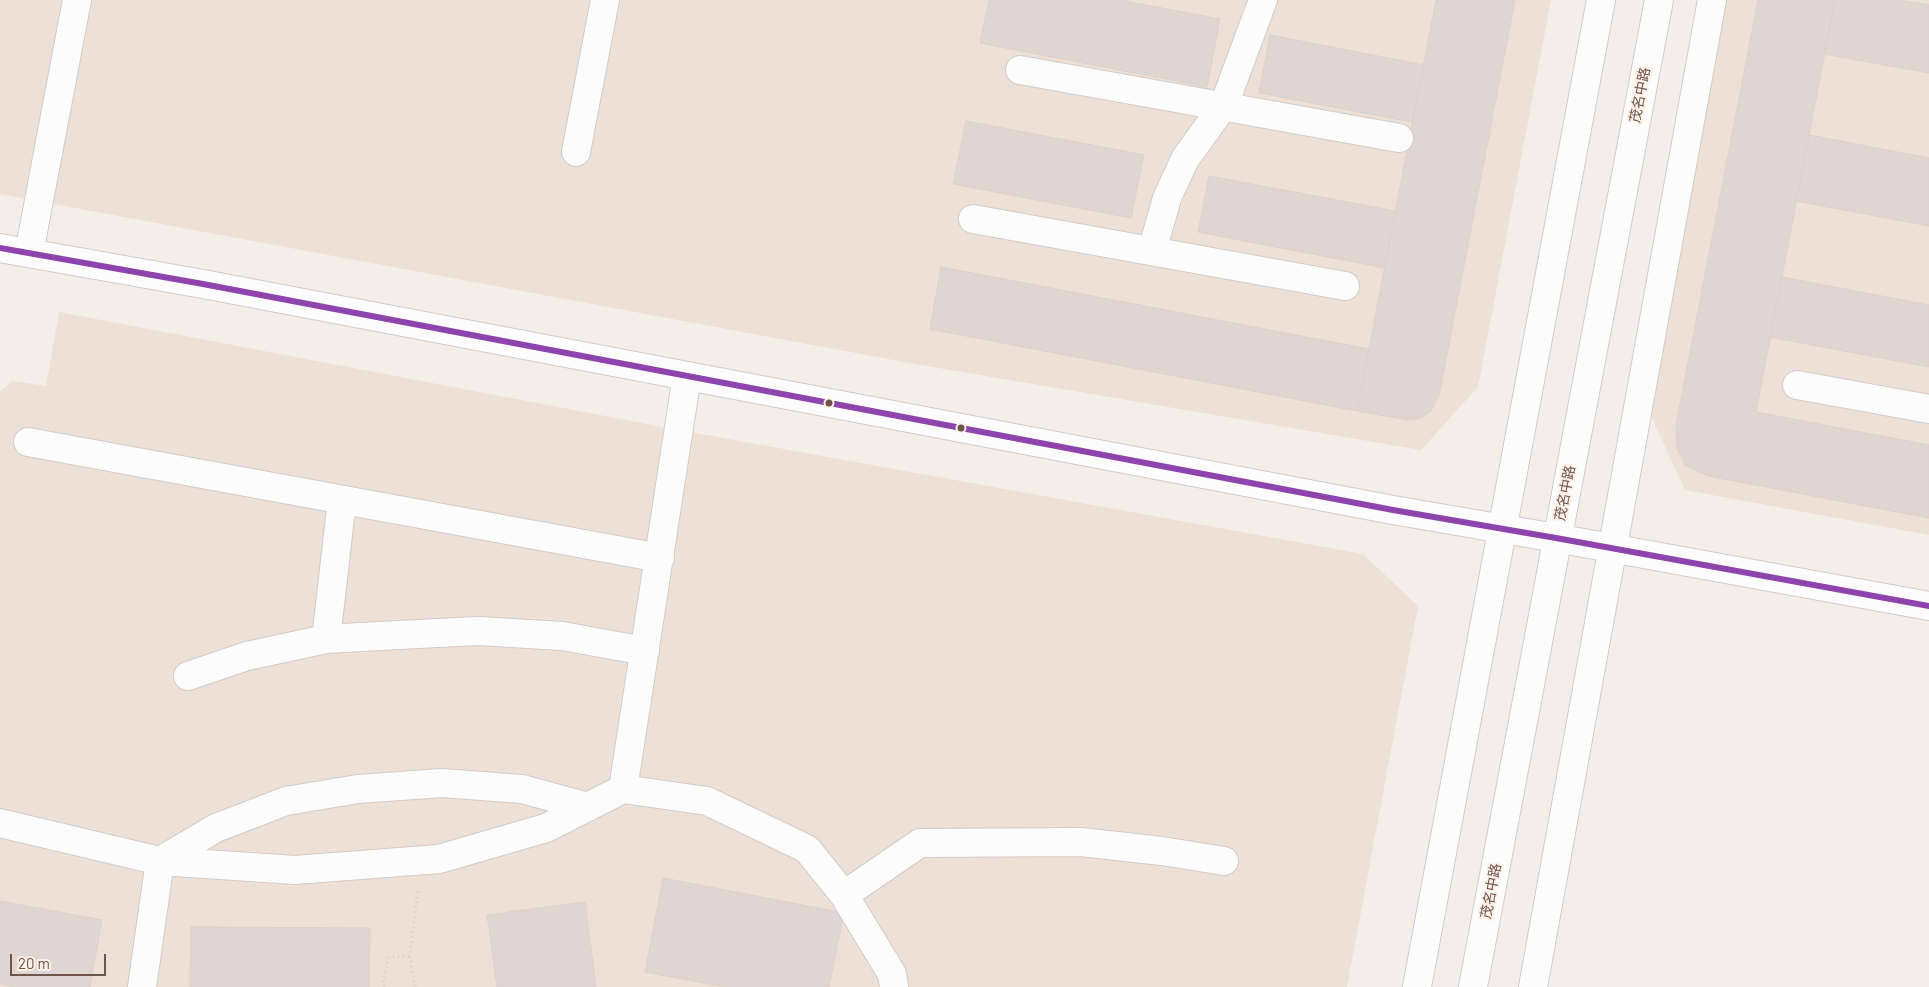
<!DOCTYPE html>
<meta charset="utf-8">
<style>
body{margin:0}
#map{position:relative;width:1929px;height:987px;overflow:hidden;background:#f4eee8;font-family:Barlow,sans-serif}
canvas{display:block}
.scale{position:absolute;left:10px;top:954px;width:96px;height:22px;box-sizing:border-box;border:2px solid #6f544c;border-top:0;padding-left:6px;font-size:15px;line-height:18px;white-space:nowrap;color:#6f544c;-webkit-text-stroke:4px #fdf2e9;paint-order:stroke}
</style>
<div id="map">
<canvas width="1929" height="987"></canvas>
<div class="scale">20 m</div>
</div>
<script>
const ctx = document.querySelector('canvas').getContext('2d');
ctx.lineJoin = 'round';
function paint(path, color) {
  ctx.fillStyle = color;
  ctx.fill(path, 'evenodd');
}
function toPath(rows) {
  const path = new Path2D();
  for (const r of rows) {
    path.moveTo(r[0], r[1]);
    for (let i = 2; i < r.length; i += 2) path.lineTo(r[i], r[i + 1]);
  }
  return path;
}
function stroke(path, color, width, dash) {
  ctx.strokeStyle = color;
  ctx.lineWidth = width;
  ctx.lineCap = dash ? 'butt' : 'round';
  ctx.setLineDash(dash || []);
  ctx.stroke(path);
}
function write(font, color, halo, rows, align = 'center') {
  ctx.font = font + ' Barlow,"Noto Sans SC",sans-serif';
  ctx.lineWidth = 4.5;
  ctx.setLineDash([]);
  ctx.textBaseline = 'middle';
  ctx.strokeStyle = halo;
  ctx.fillStyle = color;
  for (const [text, x, y, turn = 0] of rows) {
    ctx.save();
    ctx.translate(x, y);
    ctx.rotate((+turn || 0) * Math.PI / 180);
    ctx.textAlign = isNaN(turn) ? turn : align;
    if (halo) ctx.strokeText(text, 0, 0);
    ctx.fillText(text, 0, 0);
    ctx.restore();
  }
}
paint(toPath([
 [0,0,1551,0,1478,387,1421,450,915,364,0,194],
 [1727,0,1929,0,1929,535,1685,490,1650,414],
 [59,312,679,430,1363,554,1418,606,1347,987,0,987,0,391,13,381,46,386]
]), '#ede0d6');
const building = toPath([
 [989,0,1120,0,1220,19,1207,87,980,43,989,0],
 [1436,0,1515,0,1439,396,1431,411,1421,418,1409,420,1357,411,1436,0],
 [1758,0,1835,0,1756,412,1929,445,1929,518,1708,476,1685,465,1677,448,1676,425,1758,0],
 [1835,0,1900,0,1929,5,1929,73,1824,54,1835,0],
 [1270,35,1424,65,1412,122,1259,93,1270,35],
 [966,121,1144,155,1131,218,953,184,966,121],
 [1809,135,1929,158,1929,226,1796,201,1809,135],
 [1209,176,1395,211,1385,268,1198,232,1209,176],
 [941,267,1369,349,1357,411,930,329,941,267],
 [1782,277,1929,305,1929,367,1770,337,1782,277],
 [663,878,844,913,829,987,725,987,645,972,663,878],
 [0,901,102,920,90,987,15,987,0,984,0,901],
 [585,902,596,987,497,987,487,915,585,902],
 [191,927,370,928,369,987,190,987,191,927]
]);
paint(building, '#e0d6d1');
stroke(building, '#dcd1cb', 1);
const minor = toPath([
 [1020,70,1399,138],
 [576,152,605,0],
 [973,219,1345,286],
 [0,248,203,284,1393,510,1556,538,1929,606],
 [1152,251,1167,198,1185,159,1224,105,1263,0],
 [29,253,77,0],
 [1797,385,1929,409],
 [28,442,660,558],
 [326,639,342,500],
 [188,676,247,656,326,639,398,635,478,631,562,636,645,651],
 [623,789,687,376],
 [0,823,160,861,216,828,286,801,358,789,442,783,522,789,588,807],
 [844,895,920,843,1081,842,1162,851,1224,861],
 [142,987,160,861,295,870,439,859,546,828,623,789,707,801,807,849,844,895,892,974,894,987],
 [1417,987,1601,0],
 [1473,987,1659,0],
 [1533,987,1712,0]
]);
stroke(minor, '#d3cbc7', 30);
stroke(toPath([
 [385,987,383,981,389,957,410,956],
 [415,987,410,956,418,890]
]), '#d6cdc9', 3, [1, 4]);
stroke(minor, '#fdfcfc', 28);
stroke(toPath([
 [0,248,203,284,1393,510,1556,538,1929,606]
]), '#8e44ad', 6);
for (const [x, y, r, color] of [
 [829,403,4.5,"#6f544c"],
 [961,428,4.5,"#6f544c"]
]) {
  const dot = new Path2D();
  dot.arc(x, y, r, 0, 2 * Math.PI);
  ctx.fillStyle = color;
  ctx.fill(dot);
  stroke(dot, '#fdf2e9', 2);
}
write('14px', '#6f544c', '#fdf2e9', [
 ["茂名中路",1640,95,-79],
 ["茂名中路",1565,493,-79],
 ["茂名中路",1491,891,-79]
]);
</script>
